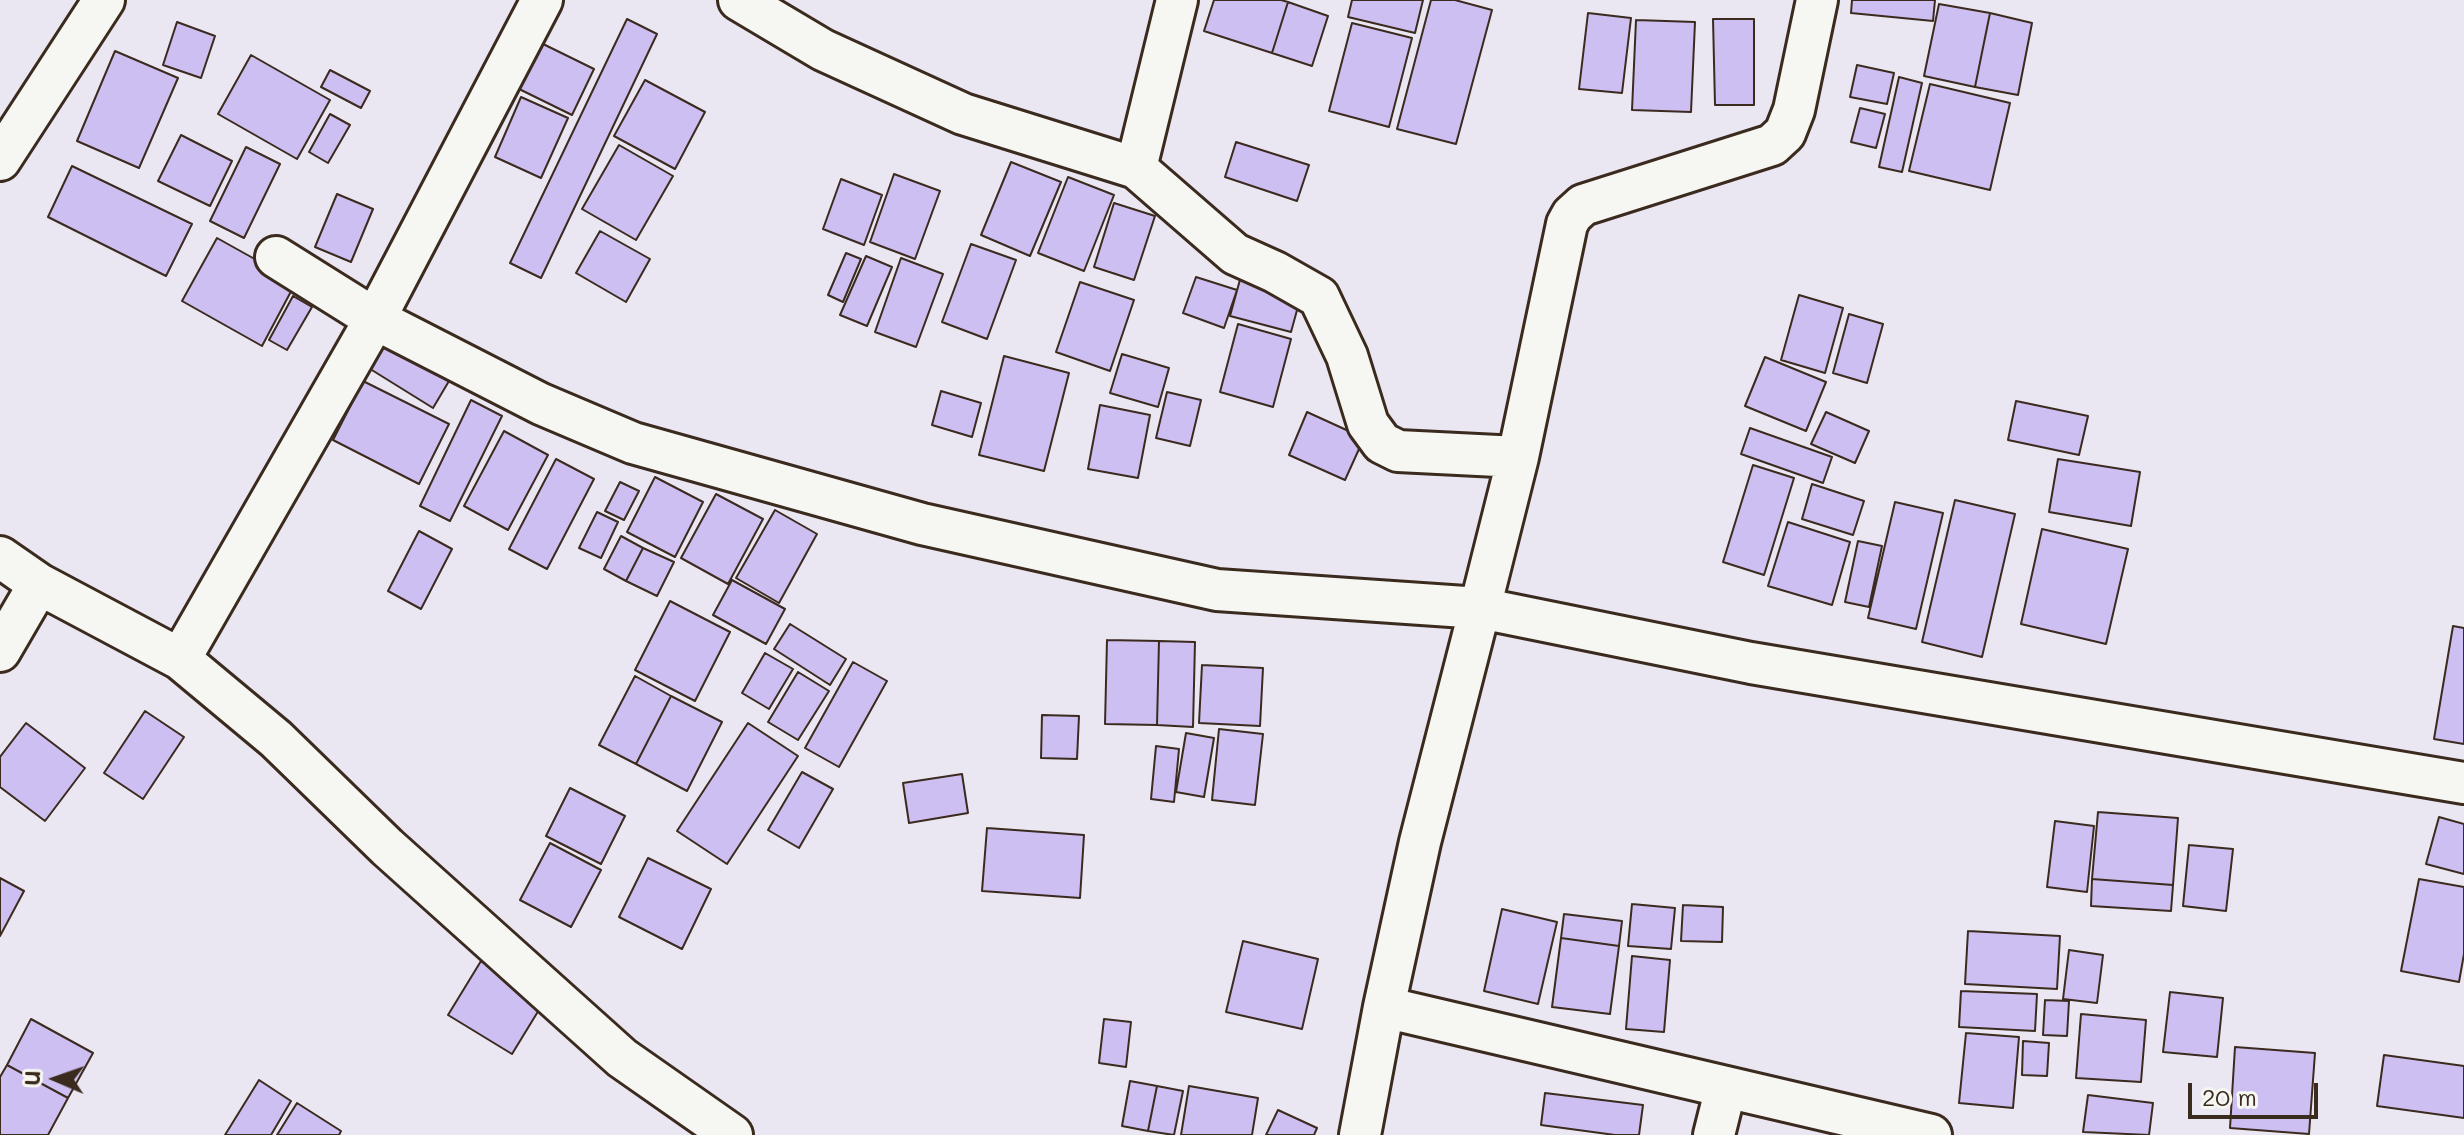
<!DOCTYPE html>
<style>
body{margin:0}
#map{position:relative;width:2464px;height:1135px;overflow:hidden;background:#eae6f2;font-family:Mali,sans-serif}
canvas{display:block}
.north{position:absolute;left:16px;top:1039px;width:80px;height:80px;-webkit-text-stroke:6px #f6f6f2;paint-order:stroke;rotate:272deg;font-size:22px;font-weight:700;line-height:32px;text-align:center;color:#3b2a1e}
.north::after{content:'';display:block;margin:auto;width:28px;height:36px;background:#3b2a1e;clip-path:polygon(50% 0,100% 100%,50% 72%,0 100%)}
.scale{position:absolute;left:2188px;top:1083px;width:130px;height:36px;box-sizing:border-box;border:4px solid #3b2a1e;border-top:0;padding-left:10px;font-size:24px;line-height:28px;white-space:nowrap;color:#3b2a1e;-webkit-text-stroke:6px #f6f6f2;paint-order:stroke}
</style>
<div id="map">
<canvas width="2464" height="1135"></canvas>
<div class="north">U</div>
<div class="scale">20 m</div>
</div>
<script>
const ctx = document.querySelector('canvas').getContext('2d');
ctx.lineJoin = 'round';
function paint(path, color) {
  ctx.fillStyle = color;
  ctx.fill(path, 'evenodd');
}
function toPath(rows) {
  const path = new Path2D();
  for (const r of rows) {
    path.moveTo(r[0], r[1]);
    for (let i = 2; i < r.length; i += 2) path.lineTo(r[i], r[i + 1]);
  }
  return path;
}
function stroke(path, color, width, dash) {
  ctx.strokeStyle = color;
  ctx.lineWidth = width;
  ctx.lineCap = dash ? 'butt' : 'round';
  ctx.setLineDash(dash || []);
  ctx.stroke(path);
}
const building = toPath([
 [1214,0,1281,0,1288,2,1272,53,1204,31,1214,0],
 [1352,0,1423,0,1415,33,1348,17,1352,0],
 [1431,0,1455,0,1492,10,1456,144,1397,129,1431,0],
 [1852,0,1935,0,1933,21,1851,13,1852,0],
 [1288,2,1328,16,1312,66,1272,53,1288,2],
 [1939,4,1990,13,1975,87,1924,76,1939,4],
 [1588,13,1631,18,1622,93,1579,89,1588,13],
 [1990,13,2032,23,2018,95,1975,87,1990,13],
 [627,19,657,34,541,278,510,263,627,19],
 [1713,19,1754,19,1754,105,1715,105,1713,19],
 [1636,20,1695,22,1691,112,1632,110,1636,20],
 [177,22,215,36,201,78,163,65,177,22],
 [1352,23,1412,38,1389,127,1329,111,1352,23],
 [537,41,594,69,572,115,515,87,537,41],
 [115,51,178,78,139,168,77,141,115,51],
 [251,55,330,100,297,159,218,114,251,55],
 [1857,65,1894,73,1887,104,1850,97,1857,65],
 [330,70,370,91,361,108,321,87,330,70],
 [1899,77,1922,83,1902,172,1879,167,1899,77],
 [645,80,705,112,675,169,614,136,645,80],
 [1930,84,2010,103,1990,190,1909,171,1930,84],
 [521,97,568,118,541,178,495,157,521,97],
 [1860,108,1885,114,1876,148,1851,142,1860,108],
 [330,114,350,125,328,163,309,152,330,114],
 [181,135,232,161,210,206,158,181,181,135],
 [1236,142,1309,165,1297,201,1225,177,1236,142],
 [619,145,673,176,636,240,582,209,619,145],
 [246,147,280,164,244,238,210,221,246,147],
 [1011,162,1061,182,1030,256,981,235,1011,162],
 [72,166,192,224,166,276,48,217,72,166],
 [894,174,940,191,915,259,870,242,894,174],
 [1068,177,1114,195,1084,271,1038,253,1068,177],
 [841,179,882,195,864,245,823,229,841,179],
 [337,194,373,209,351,262,315,247,337,194],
 [1114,203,1155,216,1134,280,1094,267,1114,203],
 [600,231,650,259,626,302,576,273,600,231],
 [217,238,296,282,262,346,182,301,217,238],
 [971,244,1016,260,987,339,942,322,971,244],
 [846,253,861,259,843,302,828,295,846,253],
 [866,256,892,267,867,326,840,315,866,256],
 [901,258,943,274,916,347,875,332,901,258],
 [1241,276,1302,292,1291,332,1230,316,1241,276],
 [1196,277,1237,290,1224,328,1183,313,1196,277],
 [1080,282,1134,300,1110,371,1056,352,1080,282],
 [1799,295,1843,308,1825,373,1781,360,1799,295],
 [293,296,312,307,287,350,269,340,293,296],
 [1849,314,1883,324,1867,383,1833,373,1849,314],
 [1238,324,1291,339,1273,407,1220,392,1238,324],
 [384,339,449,381,433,408,367,367,384,339],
 [1122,354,1169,368,1158,407,1110,393,1122,354],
 [1004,356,1069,373,1044,471,979,455,1004,356],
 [1765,357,1826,382,1806,431,1745,406,1765,357],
 [363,381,449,424,419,484,333,440,363,381],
 [941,391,981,403,972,437,932,425,941,391],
 [1167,392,1201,400,1190,446,1156,438,1167,392],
 [471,400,502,416,450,521,420,506,471,400],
 [2016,401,2088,416,2079,455,2008,440,2016,401],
 [1100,405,1150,415,1138,478,1088,469,1100,405],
 [1307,412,1364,438,1345,480,1289,455,1307,412],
 [1826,412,1869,431,1855,463,1811,444,1826,412],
 [1750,428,1832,457,1823,483,1741,454,1750,428],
 [504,431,548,455,508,530,464,506,504,431],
 [556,459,594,479,547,569,509,549,556,459],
 [2058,459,2140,472,2131,526,2049,512,2058,459],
 [1753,465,1794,478,1764,575,1723,562,1753,465],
 [655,477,703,502,675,557,627,532,655,477],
 [620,482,639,491,624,520,605,511,620,482],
 [1812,484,1864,501,1853,535,1802,519,1812,484],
 [716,494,763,519,728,584,681,558,716,494],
 [1955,500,2015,514,1982,657,1922,642,1955,500],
 [1895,502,1943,513,1916,629,1868,618,1895,502],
 [775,510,817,534,779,603,736,578,775,510],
 [597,512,618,522,601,558,579,548,597,512],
 [1788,522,1850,542,1832,605,1768,586,1788,522],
 [2042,529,2128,549,2106,644,2021,624,2042,529],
 [419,531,452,549,421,609,388,591,419,531],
 [621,536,643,548,626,581,604,569,621,536],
 [1858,541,1882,546,1869,607,1845,602,1858,541],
 [643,548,674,562,657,596,626,581,643,548],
 [732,580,785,609,766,644,713,615,732,580],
 [670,601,730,632,695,701,635,670,670,601],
 [790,624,846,659,830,685,774,649,790,624],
 [2453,626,2464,628,2464,744,2434,739,2453,626],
 [1107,640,1159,641,1157,725,1105,724,1107,640],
 [1159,641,1195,642,1193,727,1157,725,1159,641],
 [765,653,793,669,769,709,742,693,765,653],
 [853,662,887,681,839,767,805,748,853,662],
 [1202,665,1263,668,1260,726,1199,723,1202,665],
 [798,672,829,691,798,740,768,722,798,672],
 [635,676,671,696,636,764,599,745,635,676],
 [671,696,722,722,687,791,636,764,671,696],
 [145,711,184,737,143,799,104,773,145,711],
 [1042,715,1079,716,1077,759,1041,758,1042,715],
 [26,723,85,768,45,821,0,787,0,757,26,723],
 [748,723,798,756,727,864,677,831,748,723],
 [1219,729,1263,734,1255,805,1212,800,1219,729],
 [1186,733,1214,738,1204,797,1176,792,1186,733],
 [1156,746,1179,749,1174,802,1151,799,1156,746],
 [802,772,833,789,799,848,768,830,802,772],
 [962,774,968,813,909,823,903,783,962,774],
 [570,788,625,816,601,864,546,836,570,788],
 [2098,812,2178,818,2173,885,2092,879,2098,812],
 [2439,817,2464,824,2464,874,2426,864,2439,817],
 [2055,821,2094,826,2087,892,2047,887,2055,821],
 [987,828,1084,835,1080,898,982,891,987,828],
 [550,843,601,870,571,927,520,900,550,843],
 [2189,845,2233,849,2226,911,2183,906,2189,845],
 [648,858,711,889,682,949,619,917,648,858],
 [0,878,24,891,0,936,0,878],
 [2092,879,2173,885,2171,911,2091,906,2092,879],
 [2419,879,2464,887,2464,954,2459,982,2401,971,2419,879],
 [1632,904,1675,908,1671,949,1628,946,1632,904],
 [1683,905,1723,907,1722,942,1681,941,1683,905],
 [1502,909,1557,922,1538,1004,1484,991,1502,909],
 [1564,914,1622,921,1619,946,1561,938,1564,914],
 [1968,931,2060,936,2057,989,1965,984,1968,931],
 [1561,938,1619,946,1610,1014,1552,1007,1561,938],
 [1243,941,1318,959,1302,1029,1226,1012,1243,941],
 [2069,950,2103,955,2097,1003,2063,999,2069,950],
 [1632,956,1670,960,1664,1032,1626,1029,1632,956],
 [481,961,545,1000,512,1054,448,1015,481,961],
 [1961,991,2037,994,2035,1031,1959,1027,1961,991],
 [2170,992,2223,998,2217,1057,2163,1052,2170,992],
 [2045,1000,2069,1001,2067,1036,2043,1035,2045,1000],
 [2081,1014,2146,1020,2141,1082,2076,1078,2081,1014],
 [31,1019,93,1053,68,1098,7,1065,31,1019],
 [1104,1019,1131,1022,1126,1067,1099,1063,1104,1019],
 [1966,1033,2019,1037,2013,1108,1959,1103,1966,1033],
 [2023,1041,2049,1043,2047,1076,2022,1075,2023,1041],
 [2235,1047,2315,1053,2309,1134,2230,1128,2235,1047],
 [2384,1055,2464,1066,2464,1118,2377,1106,2384,1055],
 [7,1065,68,1098,48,1135,0,1135,0,1077,7,1065],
 [259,1080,291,1101,271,1135,225,1135,259,1080],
 [1130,1081,1157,1086,1148,1131,1122,1126,1130,1081],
 [1157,1086,1183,1091,1174,1135,1148,1131,1157,1086],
 [1189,1086,1258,1098,1252,1135,1181,1135,1189,1086],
 [1545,1093,1643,1105,1639,1135,1615,1135,1541,1125,1545,1093],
 [2088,1095,2153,1103,2149,1135,2083,1132,2088,1095],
 [297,1103,341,1131,339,1135,277,1135,297,1103],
 [1278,1110,1317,1128,1314,1135,1266,1135,1278,1110]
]);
paint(building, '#cdbff1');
stroke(building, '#3b2a1e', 2);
const street = toPath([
 [542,0,375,319,541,404,633,443,922,524,1217,590,1480,608,1420,842,1384,1007,1360,1135],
 [739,0,823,50,963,114,1136,168,1235,254,1275,272,1319,297,1347,356,1368,424,1382,443,1398,451,1518,457,1567,224,1572,215,1583,205,1772,145,1785,133,1794,110,1817,0],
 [0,160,104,0],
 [1136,168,1177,0],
 [1518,457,1480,608,1751,663,2464,783],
 [0,557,39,584,180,659,276,739,387,847,622,1058,732,1135],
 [0,651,39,584],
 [180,659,375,319,276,257],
 [1384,1007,1931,1135],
 [1714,1135,1726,1087]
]);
stroke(street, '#3b2a1e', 46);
stroke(street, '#f6f6f2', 40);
</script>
